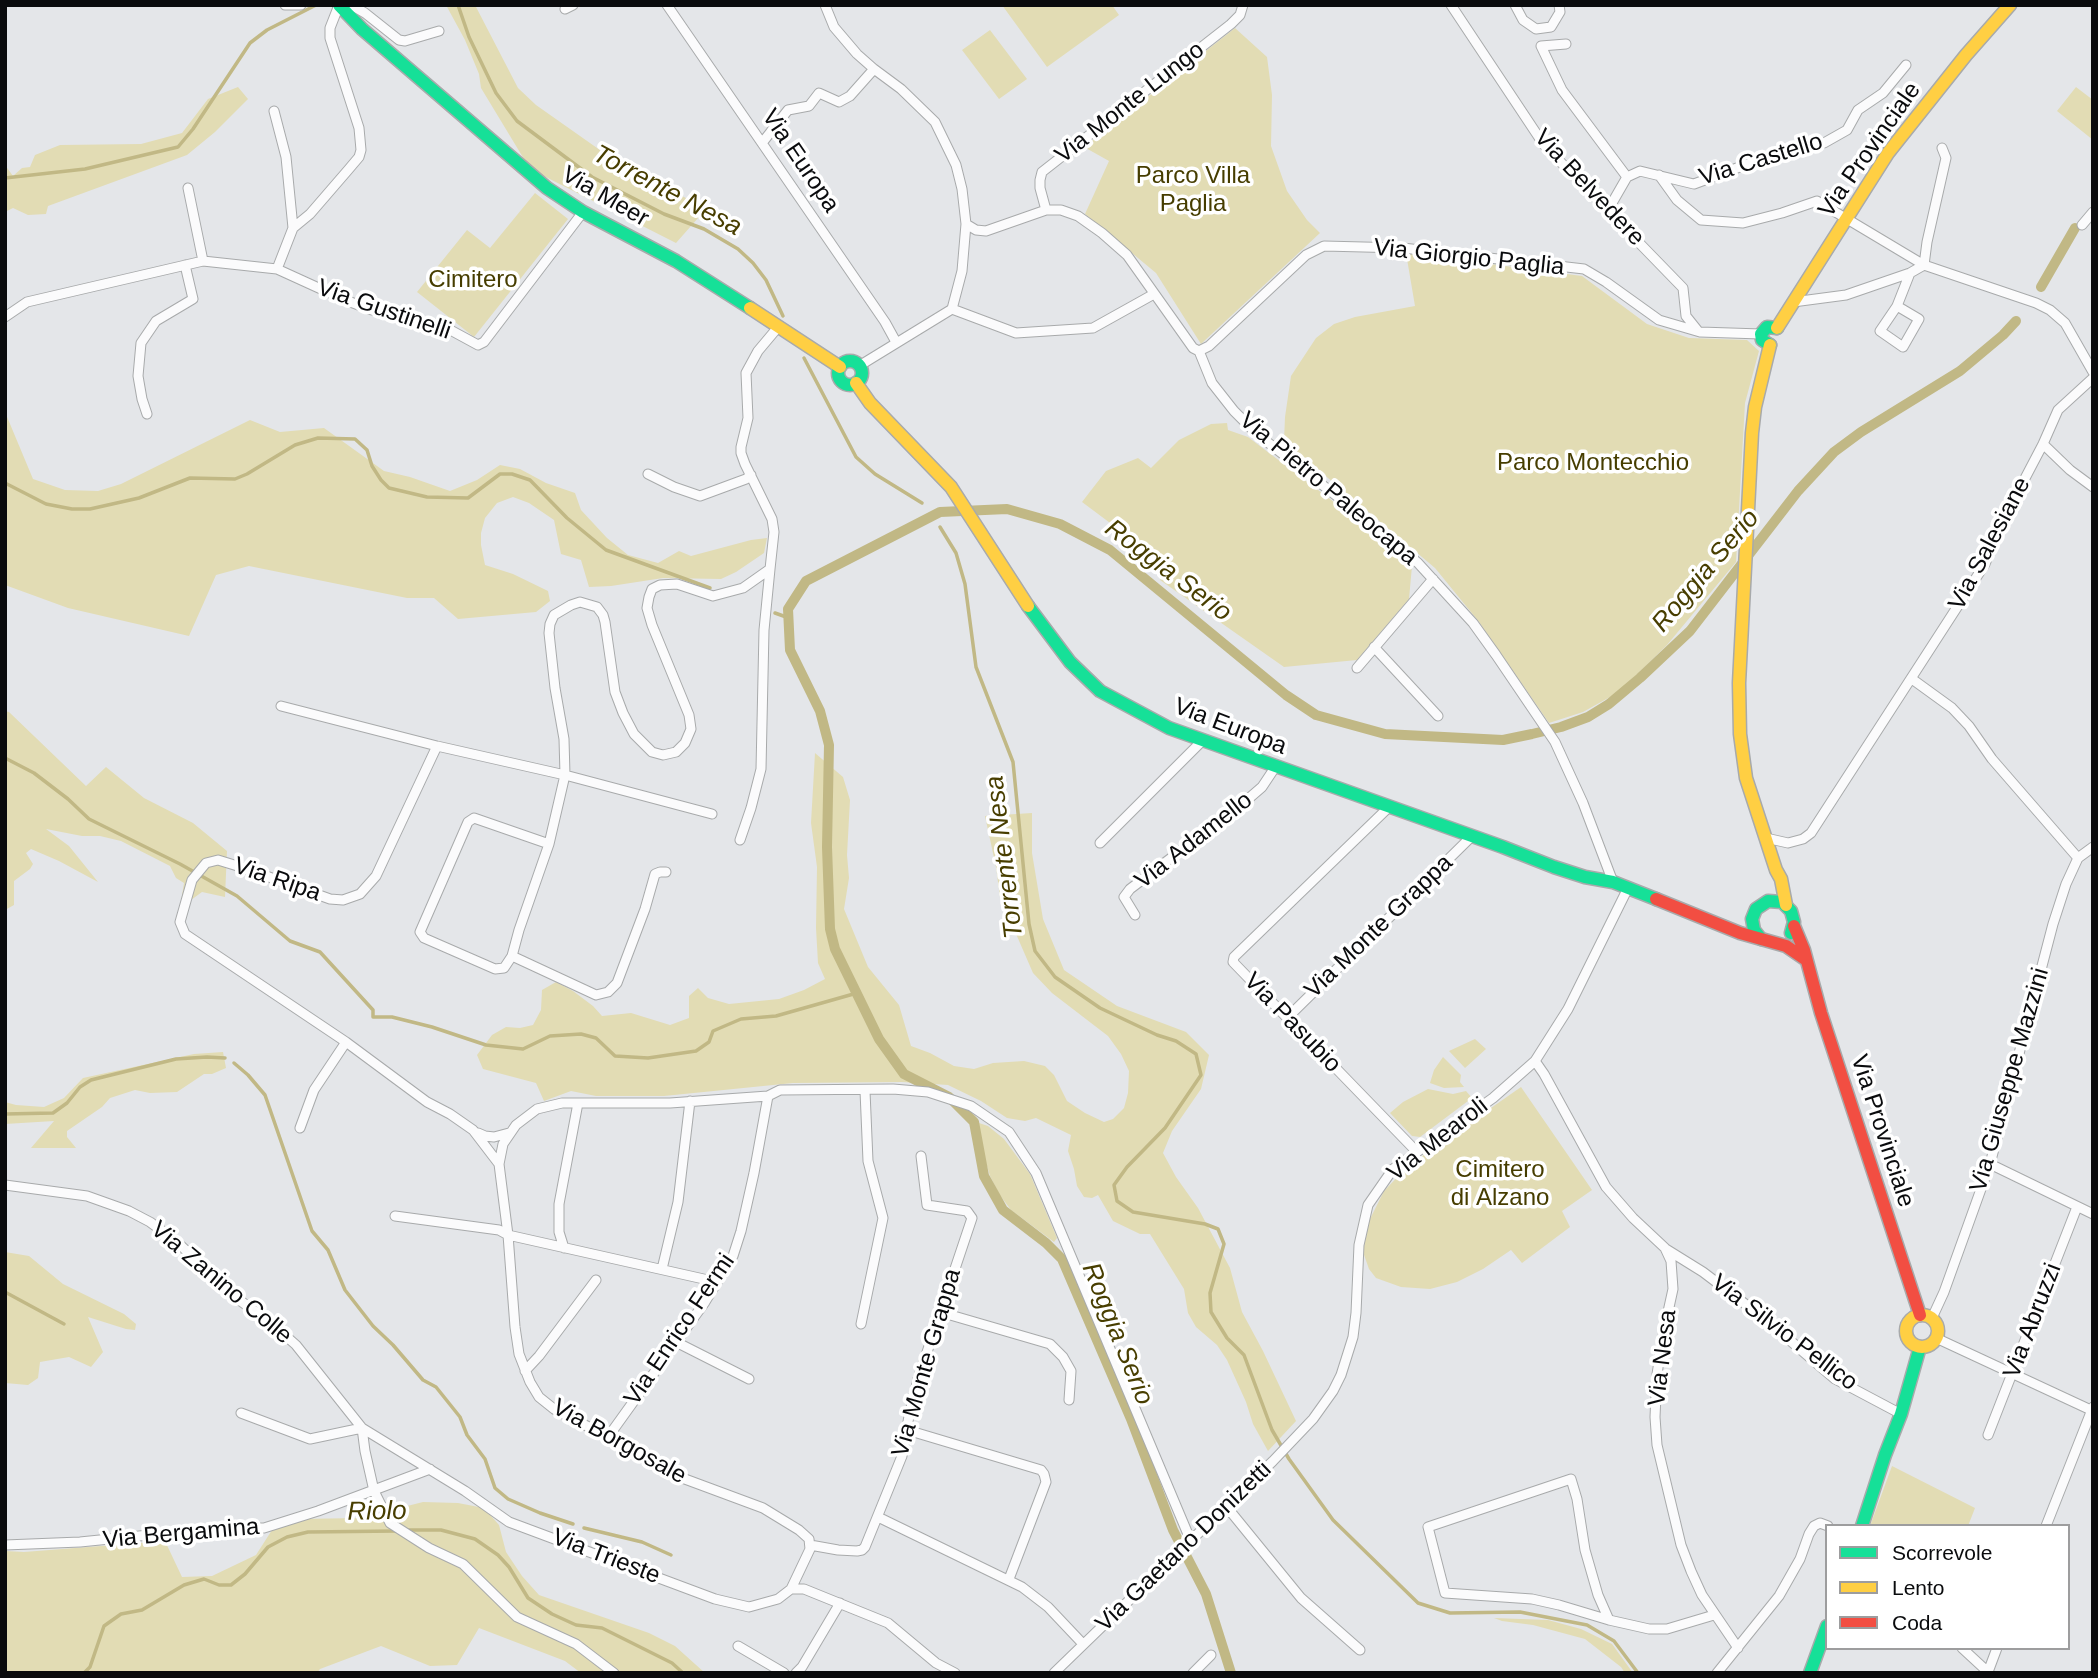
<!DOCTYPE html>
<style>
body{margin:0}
#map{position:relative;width:2098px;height:1678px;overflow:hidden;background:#e4e6e9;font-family:Helvetica,sans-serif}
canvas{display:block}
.frame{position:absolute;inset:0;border:7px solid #0a0b0d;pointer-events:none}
.legend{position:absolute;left:1825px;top:1524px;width:245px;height:126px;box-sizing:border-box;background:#fff;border:2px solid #9d9d9e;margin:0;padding:9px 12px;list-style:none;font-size:21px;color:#0a0b0d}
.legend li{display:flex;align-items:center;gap:14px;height:35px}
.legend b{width:35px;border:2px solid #9d9d9e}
</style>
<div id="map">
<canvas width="2098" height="1678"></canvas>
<div class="frame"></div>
<ul class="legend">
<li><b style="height:9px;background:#16e098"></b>Scorrevole</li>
<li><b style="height:9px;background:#ffcf43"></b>Lento</li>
<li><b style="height:9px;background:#f24e42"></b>Coda</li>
</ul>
</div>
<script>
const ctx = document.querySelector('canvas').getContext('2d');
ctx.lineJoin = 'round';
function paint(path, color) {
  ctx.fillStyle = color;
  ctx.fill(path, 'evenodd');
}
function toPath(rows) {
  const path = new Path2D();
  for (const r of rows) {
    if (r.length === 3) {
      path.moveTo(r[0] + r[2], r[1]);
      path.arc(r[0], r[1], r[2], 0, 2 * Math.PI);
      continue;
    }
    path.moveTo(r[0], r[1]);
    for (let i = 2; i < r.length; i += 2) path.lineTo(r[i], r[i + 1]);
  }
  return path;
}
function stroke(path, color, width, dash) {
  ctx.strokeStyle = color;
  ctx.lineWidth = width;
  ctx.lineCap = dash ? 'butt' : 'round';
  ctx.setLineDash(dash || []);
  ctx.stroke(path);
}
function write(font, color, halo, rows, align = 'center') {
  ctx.font = font + ' Helvetica,sans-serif';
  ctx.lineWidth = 7;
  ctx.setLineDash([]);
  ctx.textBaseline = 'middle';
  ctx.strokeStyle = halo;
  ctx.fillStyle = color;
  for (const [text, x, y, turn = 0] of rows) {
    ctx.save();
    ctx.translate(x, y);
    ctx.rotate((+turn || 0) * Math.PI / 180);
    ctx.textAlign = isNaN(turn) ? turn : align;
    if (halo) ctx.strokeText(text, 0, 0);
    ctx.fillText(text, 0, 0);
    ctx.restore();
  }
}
paint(toPath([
 [446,5,475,5,518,88,536,105,607,155,706,209,676,243,530,169,481,88,479,74,465,40],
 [1002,5,1112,5,1119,15,1047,67],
 [1235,28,1267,57,1272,95,1271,146,1287,191,1307,220,1320,233,1201,344,1156,273,1085,214,1109,161,1084,147],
 [990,30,1027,79,999,99,962,50],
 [238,87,248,99,215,132,187,155,48,206,46,214,28,215,13,208,5,212,5,165,13,176,22,168,30,167,35,155,60,145,141,144,182,133,208,99],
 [2076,87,2093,100,2093,140,2057,111],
 [535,193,568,219,474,337,417,292,467,230,490,248],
 [1406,253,1582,276,1647,324,1689,338,1747,340,1759,351,1745,403,1736,562,1667,645,1619,692,1583,712,1549,723,1479,622,1435,568,1284,441,1285,417,1291,376,1316,338,1334,324,1355,317,1415,306],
 [5,412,33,479,65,490,98,491,121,484,250,420,280,432,324,428,384,471,410,477,450,491,477,480,500,465,520,469,546,483,575,493,581,510,607,538,628,555,658,563,679,551,691,556,751,540,767,538,764,553,736,572,721,579,663,578,611,586,589,587,581,560,561,554,554,520,529,503,513,497,497,503,485,518,481,533,481,545,485,565,513,574,548,591,550,601,536,612,458,619,434,598,407,598,249,566,216,575,189,636,68,608,5,585],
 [1227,423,1228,430,1248,437,1367,527,1412,566,1409,599,1357,660,1284,667,1160,580,1169,567,1082,502,1106,471,1138,458,1151,468,1179,440,1211,424],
 [5,711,9,712,86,786,106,767,144,798,193,823,227,851,225,897,202,892,180,908,184,883,176,878,170,866,121,841,100,836,82,836,46,829,69,846,98,882,59,861,31,849,26,853,33,864,30,869,14,881,14,905,5,910],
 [815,753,843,777,850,800,847,855,849,878,844,909,868,967,899,1005,911,1046,930,1053,954,1066,974,1069,993,1063,1024,1061,1045,1066,1054,1075,1067,1101,1085,1113,1104,1122,1113,1119,1124,1108,1128,1093,1129,1071,1121,1054,1108,1036,1052,993,1033,973,1000,897,996,867,985,816,1032,813,1032,853,1043,919,1064,970,1117,1006,1186,1032,1209,1055,1201,1089,1172,1131,1163,1153,1176,1177,1198,1208,1230,1268,1242,1312,1263,1351,1296,1421,1268,1451,1253,1424,1246,1402,1227,1360,1217,1345,1196,1327,1188,1313,1184,1289,1150,1234,1140,1234,1113,1221,1098,1195,1092,1198,1084,1197,1077,1186,1074,1169,1068,1151,1071,1135,1036,1118,1025,1121,1007,1118,981,1101,948,1085,902,1082,793,1083,664,1096,596,1096,571,1091,544,1101,536,1083,483,1069,477,1055,492,1035,506,1027,520,1028,533,1025,541,1010,542,990,556,982,573,991,593,1006,602,1016,631,1013,670,1025,689,1018,689,996,698,988,708,998,729,1004,779,999,804,990,825,979,818,963,816,928,817,867,811,823],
 [1475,1039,1486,1049,1465,1068,1449,1051],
 [223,1052,226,1068,212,1074,204,1074,177,1092,150,1093,135,1090,110,1098,102,1107,67,1131,67,1137,76,1148,31,1148,54,1121,5,1124,5,1102,16,1105,44,1107,64,1098,83,1078,194,1054],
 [1443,1057,1461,1075,1460,1082,1464,1087,1444,1088,1430,1083,1434,1070],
 [1521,1087,1592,1190,1562,1211,1570,1227,1522,1263,1511,1250,1483,1269,1457,1282,1430,1289,1401,1287,1376,1278,1369,1269,1363,1252,1369,1221,1384,1191,1408,1166],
 [1428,1089,1453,1094,1466,1091,1472,1098,1420,1137,1412,1136,1390,1113,1403,1102],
 [979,1123,988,1126,1004,1139,1030,1174,1057,1238,1054,1242,1011,1210,999,1194,990,1176,981,1146],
 [5,1252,29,1256,63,1284,124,1314,136,1324,135,1330,126,1329,88,1317,103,1352,91,1367,69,1357,40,1362,38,1378,28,1385,5,1383],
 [1892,1466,1975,1508,1968,1526,1870,1526],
 [423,1502,458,1503,484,1508,499,1525,506,1552,522,1576,539,1595,649,1633,675,1646,705,1673,581,1673,565,1661,479,1628,457,1665,430,1666,381,1646,320,1669,317,1673,5,1673,5,1551,24,1552,165,1541,182,1577,212,1576,256,1555,272,1530,299,1519,360,1518],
 [1494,1618,1548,1620,1581,1629,1612,1644,1633,1673,1625,1673,1621,1667,1585,1639,1533,1625,1502,1621]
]), '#e2dcb4');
stroke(toPath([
 [458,5,469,37,496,93,517,121,592,177,664,214,704,229,738,249,753,263,766,280,783,316],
 [5,178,85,169,178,147,193,129,250,43,267,30,316,5],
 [804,358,856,457,875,474,922,503],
 [5,483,46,504,72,509,90,509,139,498,190,478,235,479,247,474,295,445,318,438,355,439,367,450,372,466,381,480,389,488,427,497,468,498,500,474,512,474,530,480,567,518,606,550,710,588],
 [940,527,956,553,965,584,976,667,1013,762,1029,924,1035,951,1055,977,1100,1008,1157,1035,1176,1041,1196,1054,1201,1075,1165,1128,1127,1167,1114,1185,1117,1201,1133,1212,1205,1224,1218,1229,1224,1244,1210,1293,1211,1312,1227,1338,1244,1355,1272,1430,1289,1459,1333,1520,1418,1603,1450,1613,1520,1612,1587,1625,1614,1641,1638,1673],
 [775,613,789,618],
 [5,758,34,773,68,799,89,819,180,864,237,896,290,941,320,952,373,1010,373,1017,392,1017,432,1027,486,1045,523,1049,550,1036,581,1034,596,1038,615,1056,648,1058,696,1051,709,1042,713,1031,741,1019,776,1016,857,993],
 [234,1063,248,1075,265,1095,312,1231,328,1250,345,1290,373,1326,393,1345,423,1380,436,1387,460,1417,467,1435,485,1459,495,1488,508,1499,540,1513,573,1524],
 [5,1114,53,1113,67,1103,80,1087,91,1080,103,1077,176,1059,207,1057,225,1058],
 [5,1292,64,1324,53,1318],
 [584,1528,642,1542,671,1555],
 [408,1530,441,1530,475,1539,498,1555,509,1567,528,1598,552,1614,576,1625,602,1628,672,1663,683,1673],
 [84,1673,90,1667,104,1626,121,1614,142,1610,184,1585,204,1579,219,1585,231,1585,245,1574,268,1547,287,1537,308,1532,397,1531]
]), '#c1b885', 3.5);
stroke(toPath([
 [2041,287,2075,228],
 [1231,1673,1206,1594,1173,1530,1131,1419,1062,1259,1046,1243,1003,1210,984,1176,974,1122,949,1097,904,1074,879,1039,835,949,830,929,827,847,829,745,820,711,790,650,788,609,806,581,940,512,1007,509,1060,524,1110,550,1286,695,1316,715,1385,734,1503,740,1532,734,1561,727,1588,717,1609,704,1640,678,1690,631,1798,491,1834,452,1861,432,1960,371,2003,335,2016,321]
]), '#c1b885', 10);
const street = toPath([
 [285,5,301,5],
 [343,5,353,6,365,13,399,40,405,41,439,31],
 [667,5,885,322,896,342],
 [825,5,834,27,857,54,874,69,901,89,935,122,956,165,962,189,966,224,962,271,952,309],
 [1451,5,1544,145,1683,288,1686,316,1698,331],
 [1515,5,1523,20,1536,29,1551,27,1560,12,1559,5],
 [565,9,573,5],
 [1566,44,1541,46,1562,90,1627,177],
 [274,111,286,157,293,228],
 [762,143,788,110,809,106,819,93,839,102,850,96,874,69],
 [1659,175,1677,200,1701,220,1743,223,1782,213,1817,201,1924,265,2036,303,2050,310,2065,323,2093,372],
 [188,188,203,261],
 [1046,210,1040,188,1040,180,1042,172,1231,24,1240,15,1243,5],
 [1608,210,1627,177,1640,171,1694,184,1761,159,1824,143,1847,130,1858,110,1883,93,1906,65],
 [966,224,976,230,986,231,1046,210,1061,210,1078,216,1102,233,1127,255,1193,348,1199,351,1212,383,1234,411,1257,434,1361,515,1418,563,1473,623,1496,655,1555,742,1583,803,1613,882],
 [2082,225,2093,212],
 [1924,265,1927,242,1946,158,1942,148],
 [277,269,293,228,310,214,348,170,359,157,361,150,359,128,330,38,330,28,339,5],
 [1793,302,1846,295,1910,273,1924,265],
 [1897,306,1919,319,1903,347,1880,331,1897,306],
 [1897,306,1910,273],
 [952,309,1016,333,1093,328,1154,294],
 [5,317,27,302,203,261,277,269,345,300,372,310,443,326,478,345,484,342,583,212],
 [1199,351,1209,346,1306,255,1324,246,1403,248,1584,269,1606,282,1659,320,1700,332,1761,334],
 [859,366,952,309],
 [147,414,142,399,138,376,141,343,156,321,193,299,185,265],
 [2043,444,2070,470,2093,487],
 [648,474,674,487,700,496,746,479,751,475],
 [1374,647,1438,716],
 [1357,668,1433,579],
 [1912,679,1952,708,1969,726,1992,759,2078,858],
 [281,706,437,746,565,775,712,814],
 [1389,807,1234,957,1233,962,1416,1151],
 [1766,838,1788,843,1803,839,1811,833,1985,564,2000,526,2043,444,2058,410,2093,378],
 [740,840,751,808,761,769,764,630,770,569],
 [1100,843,1202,741],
 [666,872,660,872,655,874,645,909,617,983,608,992,596,995,512,956,519,930,549,844,565,775,564,739,555,688,549,633,550,624,554,615,571,605,580,602,597,607,603,615,605,622,615,692,623,713,634,734,652,752,663,755,676,752,685,743,691,729,689,715,652,625,647,608,649,597,652,589,660,585,677,584,713,596,743,588,770,569,774,532,772,519,745,464,741,453,741,447,748,418,746,373,758,351,779,326],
 [1135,915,1124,897,1130,889,1240,806,1262,787,1276,766],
 [512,956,504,968,495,969,424,938,420,932,468,822,474,818,549,844],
 [1287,1018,1472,836],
 [1535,1061,1544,1074,1606,1187,1633,1218,1665,1248,1671,1261,1673,1289,1664,1330,1657,1374,1655,1417,1657,1445,1681,1545,1691,1571,1702,1595,1738,1648],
 [300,1128,314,1090,346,1042],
 [478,1133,485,1136,494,1137,509,1133],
 [499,1164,503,1144,516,1125,537,1109,562,1103,670,1103,768,1096,780,1090,893,1089,928,1092,971,1106,1009,1132,1036,1173,1190,1539],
 [1990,1164,2093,1214],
 [5,1185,87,1196,129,1211,150,1222,176,1241,235,1297,270,1322,296,1345,362,1428,465,1491,509,1522,715,1599,749,1607,778,1599,791,1589,810,1549,809,1539,799,1530,763,1508,666,1472,608,1437,554,1409,539,1397,530,1382,519,1354,515,1327,508,1235,499,1164,473,1130,450,1114,427,1102,346,1042,185,934,180,922,192,880,206,863,218,860,244,868,330,899,343,900,360,894,376,876,437,746],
 [395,1216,499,1230,508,1235,717,1282],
 [564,1248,559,1232,559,1204,578,1103],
 [1666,1249,1703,1272,1765,1319,1835,1379,1901,1414],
 [662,1269,678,1202,690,1101],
 [940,1312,1050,1344,1063,1357,1071,1371,1069,1400],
 [1932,1318,1944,1292,1990,1164,2053,924,2066,884,2078,858,2093,847],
 [861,1324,883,1218,868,1161,865,1091],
 [1936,1338,2093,1411],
 [676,1342,749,1379],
 [525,1371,539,1356,596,1280],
 [241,1413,310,1439,362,1428],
 [362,1428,365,1451,374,1491,390,1523,429,1548,463,1564,517,1617,576,1644,614,1673],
 [907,1430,1041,1470,1044,1474,1046,1482,1009,1579],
 [1988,1435,2077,1207],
 [608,1437,705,1302,733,1256,741,1231,754,1173,768,1096],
 [1226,1506,1301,1598,1360,1650],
 [878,1517,1022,1587,1048,1607,1083,1644],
 [2046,1526,2093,1407],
 [5,1545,80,1542,218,1528,264,1528,318,1511,430,1469],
 [810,1545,838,1550,857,1551,862,1550,865,1547,902,1456,909,1416,918,1379,972,1218,967,1211,927,1205,921,1156],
 [791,1589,804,1589,888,1623,936,1663,955,1673],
 [1609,1620,1598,1595,1585,1550,1577,1499,1571,1479,1428,1527,1445,1593,1532,1599,1559,1605,1609,1620,1649,1629,1667,1629,1714,1615],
 [738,1646,784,1673],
 [1962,1648,1989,1673],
 [1988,1672,1997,1648],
 [796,1673,802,1667,840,1603],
 [1054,1673,1273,1461,1313,1419,1333,1391,1341,1375,1353,1337,1356,1313,1359,1245,1368,1205,1393,1169,1493,1098,1535,1061,1568,1009,1628,888],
 [1193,1673,1211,1655],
 [1717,1673,1779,1596,1800,1559,1809,1534,1814,1526,1820,1523,1828,1526]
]);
const fast = toPath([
 [339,5,362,29,547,188,583,212,676,261,750,308],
 [1770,345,1762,340,1761,334,1767,327,1777,328],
 [850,373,12],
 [1028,606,1070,662,1100,691,1169,728,1503,847,1554,867,1585,877,1613,882,1656,899],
 [1761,939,1754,930,1752,919,1756,909,1768,901,1782,902,1791,911,1794,922,1791,933],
 [1862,1526,1885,1455,1901,1414,1920,1347],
 [1810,1673,1827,1626]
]);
const slow = toPath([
 [750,308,840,367],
 [1777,328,1888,153,1966,55,2010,5],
 [1770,345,1755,407,1752,433,1739,683,1740,734,1746,778,1776,870,1781,879,1786,905],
 [856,383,870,403,951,487,1028,606],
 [1922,1331,16]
]);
const jam = toPath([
 [1656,899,1740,933,1786,946,1805,959],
 [1794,926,1804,950,1821,1013,1920,1315]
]);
stroke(street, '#a8aaab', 11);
stroke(fast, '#a8aaab', 15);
stroke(slow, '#a8aaab', 15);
stroke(jam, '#a8aaab', 15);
stroke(street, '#fbfbfc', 9);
stroke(fast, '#16e098', 12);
stroke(slow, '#ffcf43', 12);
stroke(jam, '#f24e42', 12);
write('24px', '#0a0b0d', '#fff', [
 ["Via Monte Lungo",1130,103,-38],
 ["Via Provinciale",1870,150,-55],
 ["Via Castello",1761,160,-17],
 ["Via Europa",800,161,56],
 ["Via Belvedere",1589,188,47],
 ["Via Meer",605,197,30],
 ["Via Giorgio Paglia",1469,258,6],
 ["Via Gustinelli",384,310,19],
 ["Via Pietro Paleocapa",1328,489,40],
 ["Via Salesiane",1990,544,-62],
 ["Via Europa",1230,727,21],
 ["Via Adamello",1194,841,-38],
 ["Via Ripa",277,880,19],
 ["Via Monte Grappa",1379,927,-44],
 ["Via Pasubio",1292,1023,46],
 ["Via Giuseppe Mazzini",2010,1080,-74],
 ["Via Provinciale",1882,1131,72],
 ["Via Mearoli",1438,1140,-38],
 ["Via Zanino Colle",221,1283,40],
 ["Via Abruzzi",2033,1321,-69],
 ["Via Enrico Fermi",680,1330,-56],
 ["Via Silvio Pellico",1784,1333,37],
 ["Via Nesa",1663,1358,-83],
 ["Via Monte Grappa",927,1363,-74],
 ["Via Borgosale",619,1442,29],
 ["Via Bergamina",181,1534,-5],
 ["Via Gaetano Donizetti",1184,1547,-44],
 ["Via Trieste",606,1557,21]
]);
write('24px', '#463d00', '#fff', [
 ["Parco Villa",1193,176],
 ["Paglia",1193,204],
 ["Cimitero",473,280],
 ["Parco Montecchio",1593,463],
 ["Cimitero",1500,1170],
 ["di Alzano",1500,1198]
]);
write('italic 26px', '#483e00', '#fff', [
 ["Torrente Nesa",667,191,28],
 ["Roggia Serio",1168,571,37],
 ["Roggia Serio",1706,571,-50],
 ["Torrente Nesa",1005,857,-97],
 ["Roggia Serio",1117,1334,68],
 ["Riolo",377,1512,-1]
]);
</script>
